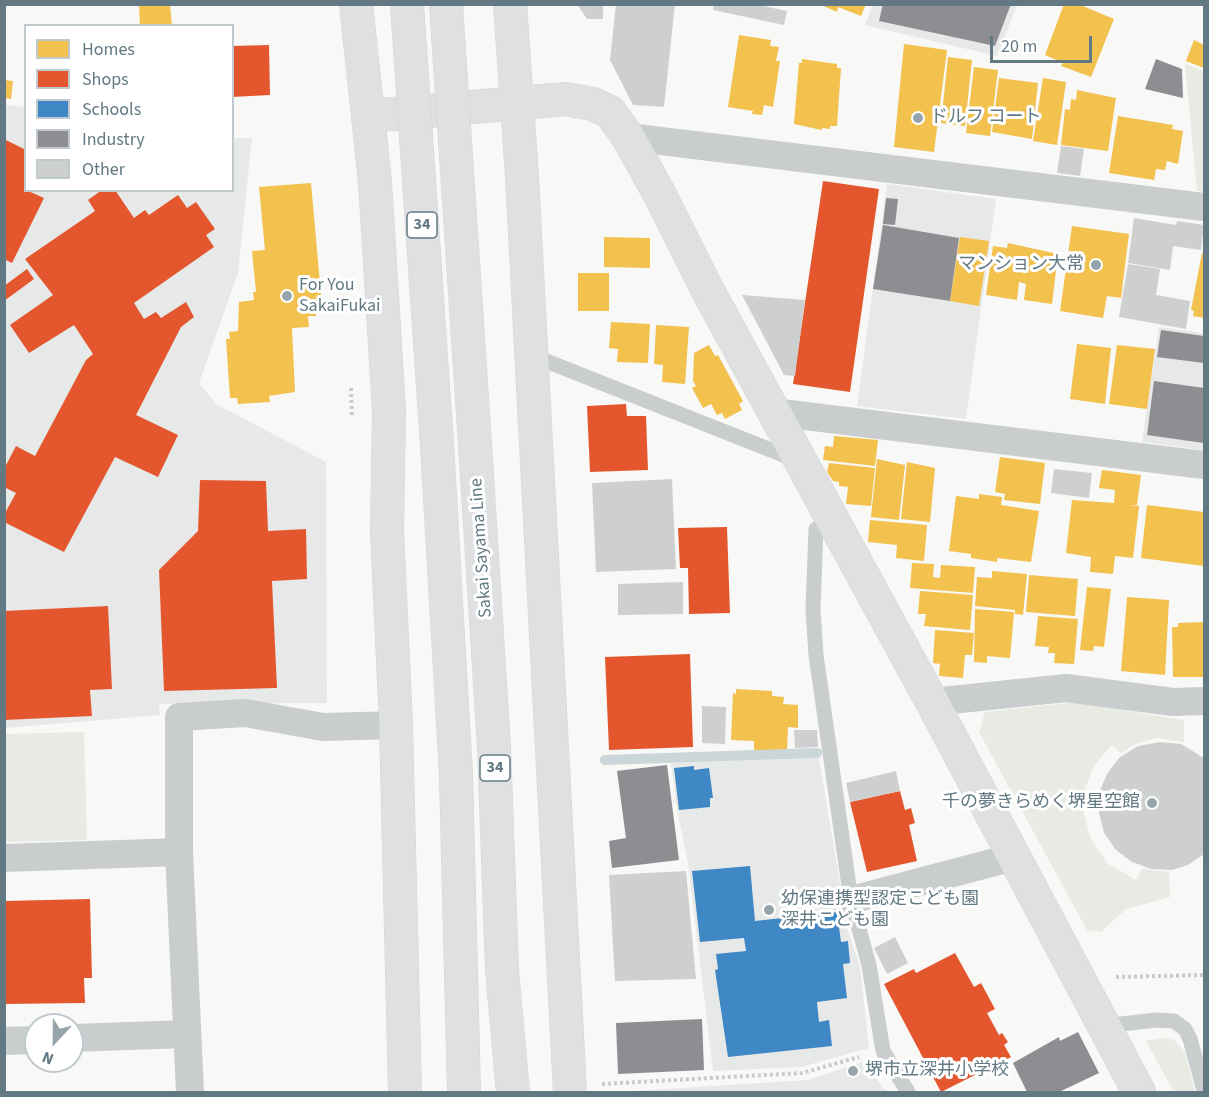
<!DOCTYPE html>
<meta charset="utf-8">
<style>
body{margin:0}
#map{position:relative;width:1209px;height:1097px;overflow:hidden;background:#f8f8f7;font-family:"Source Sans 3",sans-serif}
canvas{display:block}
.frame{position:absolute;inset:0;border:6px solid #627983;pointer-events:none}
.legend{position:absolute;left:24px;top:24px;width:210px;height:168px;box-sizing:border-box;background:#fff;border:2px solid #c0c9cd;margin:0;padding:8px 10px;list-style:none;font-size:18px;color:#627983}
.legend li{display:flex;align-items:center;gap:12px;height:30px}
.legend b{width:30px;border:2px solid #c0c9cd}
.north{position:absolute;left:24px;top:1013px;width:60px;height:60px;box-sizing:border-box;background:#fff;border:2px solid #c0c9cd;border-radius:50%;rotate:202deg;font-size:16px;font-weight:700;line-height:24px;text-align:center;color:#627983}
.north::after{content:'';display:block;margin:auto;width:21px;height:27px;background:#96a5ac;clip-path:polygon(50% 0,100% 100%,50% 72%,0 100%)}
.scale{position:absolute;left:990px;top:36px;width:102px;height:27px;box-sizing:border-box;border:3px solid #627983;border-top:0;padding-left:8px;font-size:18px;line-height:21px;white-space:nowrap;color:#627983;-webkit-text-stroke:4px #fff;paint-order:stroke}
</style>
<div id="map">
<canvas width="1209" height="1097"></canvas>
<div class="frame"></div>
<ul class="legend">
<li><b style="height:16px;background:#f2c14e"></b>Homes</li>
<li><b style="height:16px;background:#e4572e"></b>Shops</li>
<li><b style="height:16px;background:#3f88c5"></b>Schools</li>
<li><b style="height:16px;background:#8d8d92"></b>Industry</li>
<li><b style="height:16px;background:#ced0d0"></b>Other</li>
</ul>
<div class="north">N</div>
<div class="scale">20 m</div>
</div>
<script>
const ctx = document.querySelector('canvas').getContext('2d');
ctx.lineJoin = 'round';
function paint(path, color) {
  ctx.fillStyle = color;
  ctx.fill(path, 'evenodd');
}
function toPath(rows) {
  const path = new Path2D();
  for (const r of rows) {
    path.moveTo(r[0], r[1]);
    for (let i = 2; i < r.length; i += 2) path.lineTo(r[i], r[i + 1]);
  }
  return path;
}
function stroke(path, color, width, dash) {
  ctx.strokeStyle = color;
  ctx.lineWidth = width;
  ctx.lineCap = dash ? 'butt' : 'round';
  ctx.setLineDash(dash || []);
  ctx.stroke(path);
}
function write(font, color, halo, rows, align = 'center') {
  ctx.font = font + ' "Source Sans 3","Noto Sans JP",sans-serif';
  ctx.lineWidth = 6;
  ctx.setLineDash([]);
  ctx.textBaseline = 'middle';
  ctx.strokeStyle = halo;
  ctx.fillStyle = color;
  for (const [text, x, y, turn = 0] of rows) {
    ctx.save();
    ctx.translate(x, y);
    ctx.rotate((+turn || 0) * Math.PI / 180);
    ctx.textAlign = isNaN(turn) ? turn : align;
    if (halo) ctx.strokeText(text, 0, 0);
    ctx.fillText(text, 0, 0);
    ctx.restore();
  }
}
paint(toPath([
 [873,5,1017,5,997,56,865,25],
 [5,105,25,107,26,190,232,190,233,138,252,138,238,273,199,383,216,404,326,462,327,703,159,704,160,715,5,728],
 [887,184,996,199,966,419,857,406],
 [1159,327,1204,333,1204,450,1142,442],
 [819,758,848,931,860,966,869,1048,801,1067,713,1071,688,863,677,810,671,763],
 [862,1062,887,1092,617,1092,808,1080]
]), '#e7e9e8');
paint(toPath([
 [1185,64,1204,71,1204,192,1197,191],
 [1076,702,1184,720,1184,742,1157,738,1135,744,1121,753,1112,745,1093,767,1085,790,1084,814,1090,837,1107,863,1136,880,1142,869,1169,872,1170,897,1126,909,1101,932,1087,930,979,732,985,712],
 [84,732,87,840,5,842,5,734],
 [1164,1038,1174,1040,1185,1052,1195,1092,1174,1092,1146,1041]
]), '#e8eae4');
paint(toPath([
 [139,4,170,4,172,26,140,26],
 [819,4,866,4,861,16,838,7,837,12],
 [1064,4,1078,4,1114,19,1091,77,1061,66,1063,63,1045,55],
 [739,35,771,40,770,46,779,47,776,61,780,61,773,107,764,105,762,115,752,114,753,111,728,107],
 [1194,40,1204,45,1204,68,1186,61],
 [904,44,947,50,934,152,894,147],
 [948,57,972,60,965,126,941,123],
 [802,59,837,64,837,68,841,68,837,126,830,126,830,129,822,128,822,130,794,124,799,63,802,63],
 [974,67,998,70,990,136,966,133],
 [999,78,1038,83,1032,139,992,132],
 [1043,78,1066,82,1057,145,1033,141],
 [4,80,13,81,11,99,4,98],
 [1077,90,1116,98,1108,151,1061,145,1065,109,1070,110,1071,99,1076,100],
 [1118,116,1173,125,1172,129,1183,131,1178,164,1167,161,1165,170,1156,169,1154,180,1109,173],
 [311,183,322,306,315,306,316,316,308,316,309,327,292,328,295,392,269,396,270,402,238,404,237,398,230,398,226,339,230,339,229,332,238,331,239,302,254,300,253,292,256,292,252,251,265,250,259,187],
 [1072,226,1129,234,1121,298,1107,296,1103,318,1060,311],
 [604,237,650,238,650,268,604,267],
 [960,237,989,241,979,306,950,301],
 [1008,243,1058,254,1052,304,1024,300,1026,284,1019,282,1017,300,986,295,993,246,1007,248],
 [1202,253,1204,253,1204,318,1193,316,1194,311,1191,310],
 [578,273,609,273,609,311,578,311],
 [611,322,650,324,648,363,617,362,618,349,609,348],
 [656,325,689,327,685,384,662,382,663,365,654,364],
 [1077,344,1111,348,1105,404,1070,399],
 [709,345,715,356,718,355,743,401,739,404,742,410,725,419,722,413,717,415,711,404,703,408,692,388,696,386,693,381,694,353],
 [1117,345,1155,349,1147,409,1109,404],
 [834,436,878,440,875,466,823,460,825,446,833,447],
 [1000,457,1045,463,1040,504,1004,500,1005,494,995,492],
 [877,459,905,465,899,520,871,517],
 [907,462,935,468,930,522,901,519],
 [829,463,875,468,871,506,846,504,848,487,839,486,839,482,833,481,827,472],
 [1102,470,1141,475,1137,505,1130,505,1139,506,1133,558,1115,556,1113,574,1090,572,1091,557,1066,553,1072,500,1114,503,1115,490,1099,488],
 [979,494,1002,497,1001,505,1039,511,1031,562,997,558,997,562,971,558,971,554,949,551,956,496,979,499],
 [1147,505,1204,512,1204,566,1141,558],
 [870,520,927,525,924,561,896,558,897,545,868,542],
 [912,563,934,564,933,577,940,578,941,565,975,567,973,593,910,588],
 [992,571,1027,574,1023,615,1015,614,1015,610,975,606,977,577,992,578],
 [1029,575,1078,579,1075,616,1026,612],
 [1087,587,1111,589,1104,647,1094,646,1093,651,1080,650],
 [920,591,973,595,970,630,924,626,926,614,918,614],
 [1127,597,1169,600,1165,675,1121,671],
 [975,609,1014,612,1010,658,987,656,987,663,974,662],
 [1038,616,1078,619,1074,664,1054,663,1055,653,1048,653,1049,647,1035,646],
 [1204,622,1204,677,1173,677,1172,627,1178,627,1178,623],
 [935,630,974,633,972,655,965,655,963,678,939,676,940,664,933,663],
 [736,689,772,691,772,696,784,697,783,704,798,705,798,728,788,727,787,752,754,751,754,741,731,740,733,693,736,694]
]), '#f2c14e');
paint(toPath([
 [269,45,270,95,232,97,232,46],
 [4,139,26,150,26,190,44,198,12,263,4,259],
 [823,181,879,189,850,392,793,384],
 [102,190,115,190,134,218,145,210,149,215,178,195,187,208,196,202,215,229,206,235,214,247,134,303,144,319,156,312,161,318,186,302,194,317,181,327,136,415,178,435,158,477,115,457,64,552,4,522,4,515,16,493,4,487,4,469,16,446,35,456,86,360,93,354,74,325,29,353,10,325,53,295,25,259,95,211,88,200],
 [27,269,34,279,4,301,4,286],
 [626,404,627,416,646,416,648,470,590,472,587,406],
 [200,480,266,481,268,531,306,529,307,579,272,581,277,688,164,691,159,570,198,531],
 [727,527,730,613,689,614,688,568,680,568,678,528],
 [108,606,112,689,90,690,92,716,4,720,4,611],
 [690,654,693,747,609,750,605,657],
 [900,791,905,810,911,808,915,823,909,825,917,861,867,872,850,802],
 [90,899,92,978,84,978,85,1003,4,1004,4,901],
 [955,953,974,987,981,983,995,1009,987,1013,999,1035,1002,1033,1008,1042,1004,1045,1011,1057,941,1092,884,984,914,969,916,973]
]), '#e4572e');
paint(toPath([
 [694,766,694,770,709,768,713,798,710,798,710,807,679,810,674,768],
 [750,866,755,921,837,912,841,942,848,941,850,963,843,964,847,998,817,1002,819,1022,829,1020,832,1046,728,1057,715,970,718,969,716,954,746,951,744,938,700,942,692,871]
]), '#3f88c5');
paint(toPath([
 [883,4,1011,4,995,46,879,21],
 [1156,59,1182,69,1183,98,1145,89],
 [886,198,898,199,895,225,883,224],
 [883,225,959,238,950,301,873,289],
 [1161,330,1204,336,1204,363,1157,357],
 [1154,381,1204,388,1204,443,1147,435],
 [667,765,679,860,612,868,609,841,626,838,617,771],
 [702,1019,704,1070,618,1074,616,1023],
 [1078,1032,1099,1073,1059,1092,1027,1092,1013,1063,1059,1037,1060,1041]
]), '#8d8d92');
stroke(toPath([
 [605,760,817,753]
]), '#cad6d8', 10);
paint(toPath([
 [577,4,603,4,603,19,587,19],
 [616,4,675,4,664,107,633,105,610,60],
 [714,4,754,4,787,11,784,25,713,10],
 [1061,146,1084,149,1080,176,1057,173],
 [1134,218,1176,225,1177,221,1204,225,1201,250,1173,246,1170,270,1128,263],
 [1128,264,1160,269,1156,295,1190,301,1186,329,1119,317],
 [742,295,805,300,795,376,784,375],
 [1054,469,1092,473,1089,498,1051,493],
 [672,479,676,569,596,572,592,483],
 [683,582,683,614,618,615,618,584],
 [702,706,726,707,725,744,702,743],
 [794,730,817,730,818,747,795,748],
 [1160,742,1181,744,1204,758,1204,854,1188,865,1172,870,1151,869,1132,862,1116,850,1104,833,1099,813,1099,793,1107,774,1119,758,1138,746],
 [896,771,900,791,850,802,846,783],
 [686,871,696,979,615,981,609,875],
 [895,937,908,963,887,974,874,948]
]), '#ced0d0');
const secondary = toPath([
 [369,116,565,99,593,104,610,112,628,137,660,195,708,291,932,702,1139,1092]
]);
const primary = toPath([
 [356,4,375,182,389,410,387,531,396,725,405,1092],
 [510,4,522,176,570,1092],
 [475,444,494,747,502,970,513,1092],
 [437,445,456,775,464,1092]
]);
stroke(secondary, '#d5d6d7', 34);
stroke(primary, '#d4d5d5', 34);
stroke(toPath([
 [351,388,352,417],
 [1116,977,1204,975],
 [602,1084,802,1073,859,1057]
]), '#c8cacb', 4, [3, 3]);
stroke(toPath([
 [531,355,796,460],
 [832,519,816,529,813,609,816,655,851,900,869,965,883,1051,908,1092],
 [1104,1026,1156,1020,1174,1021,1185,1029,1190,1039,1204,1090]
]), '#cacdcd', 15);
stroke(toPath([
 [628,137,1204,207],
 [773,412,1204,465],
 [932,702,1066,688,1173,702,1204,701],
 [4,858,179,852],
 [851,900,1014,857],
 [72,1038,187,1034],
 [4,1041,36,1040],
 [190,1092,179,852,179,717,245,713,323,727,396,725]
]), '#cacdcd', 28);
stroke(secondary, '#dfe0e1', 33);
stroke(primary, '#dfe0e1', 33);
const primaryBridge = toPath([
 [407,4,437,445],
 [446,4,475,444]
]);
stroke(primaryBridge, '#d4d5d5', 34, []);
stroke(primaryBridge, '#dfe0e1', 33);
for (const [x, y, r, color] of [
 [918,118,6,"#96a5ac"],
 [1096,265,6,"#96a5ac"],
 [287,296,6,"#96a5ac"],
 [1152,803,6,"#96a5ac"],
 [769,910,6,"#96a5ac"],
 [853,1071,6,"#96a5ac"]
]) {
  const dot = new Path2D();
  dot.arc(x, y, r, 0, 2 * Math.PI);
  ctx.fillStyle = color;
  ctx.fill(dot);
  stroke(dot, '#fff', 2);
}
for (const [x, y, w] of [
 [422,225,30],
 [495,768,30]
]) {
  const box = new Path2D();
  box.roundRect(x - w / 2, y - 13, w, 26, 4.5);
  ctx.fillStyle = '#fff';
  ctx.fill(box);
  stroke(box, '#627983', 1.5);
}
write('bold 16px', '#627983', null, [
 ["34",422,225],
 ["34",495,768]
]);
write('18px', '#627983', '#fff', [
 ["ドルフ コート",930,118],
 ["マンション大常",1084,265,"right"],
 ["For You",299,286],
 ["SakaiFukai",299,307],
 ["千の夢きらめく堺星空館",1140,803,"right"],
 ["幼保連携型認定こども園",781,900],
 ["深井こども園",781,921],
 ["堺市立深井小学校",865,1071]
], 'left');
write('18px', '#627983', '#fff', [
 ["Sakai Sayama Line",482,548,-94]
]);
</script>
